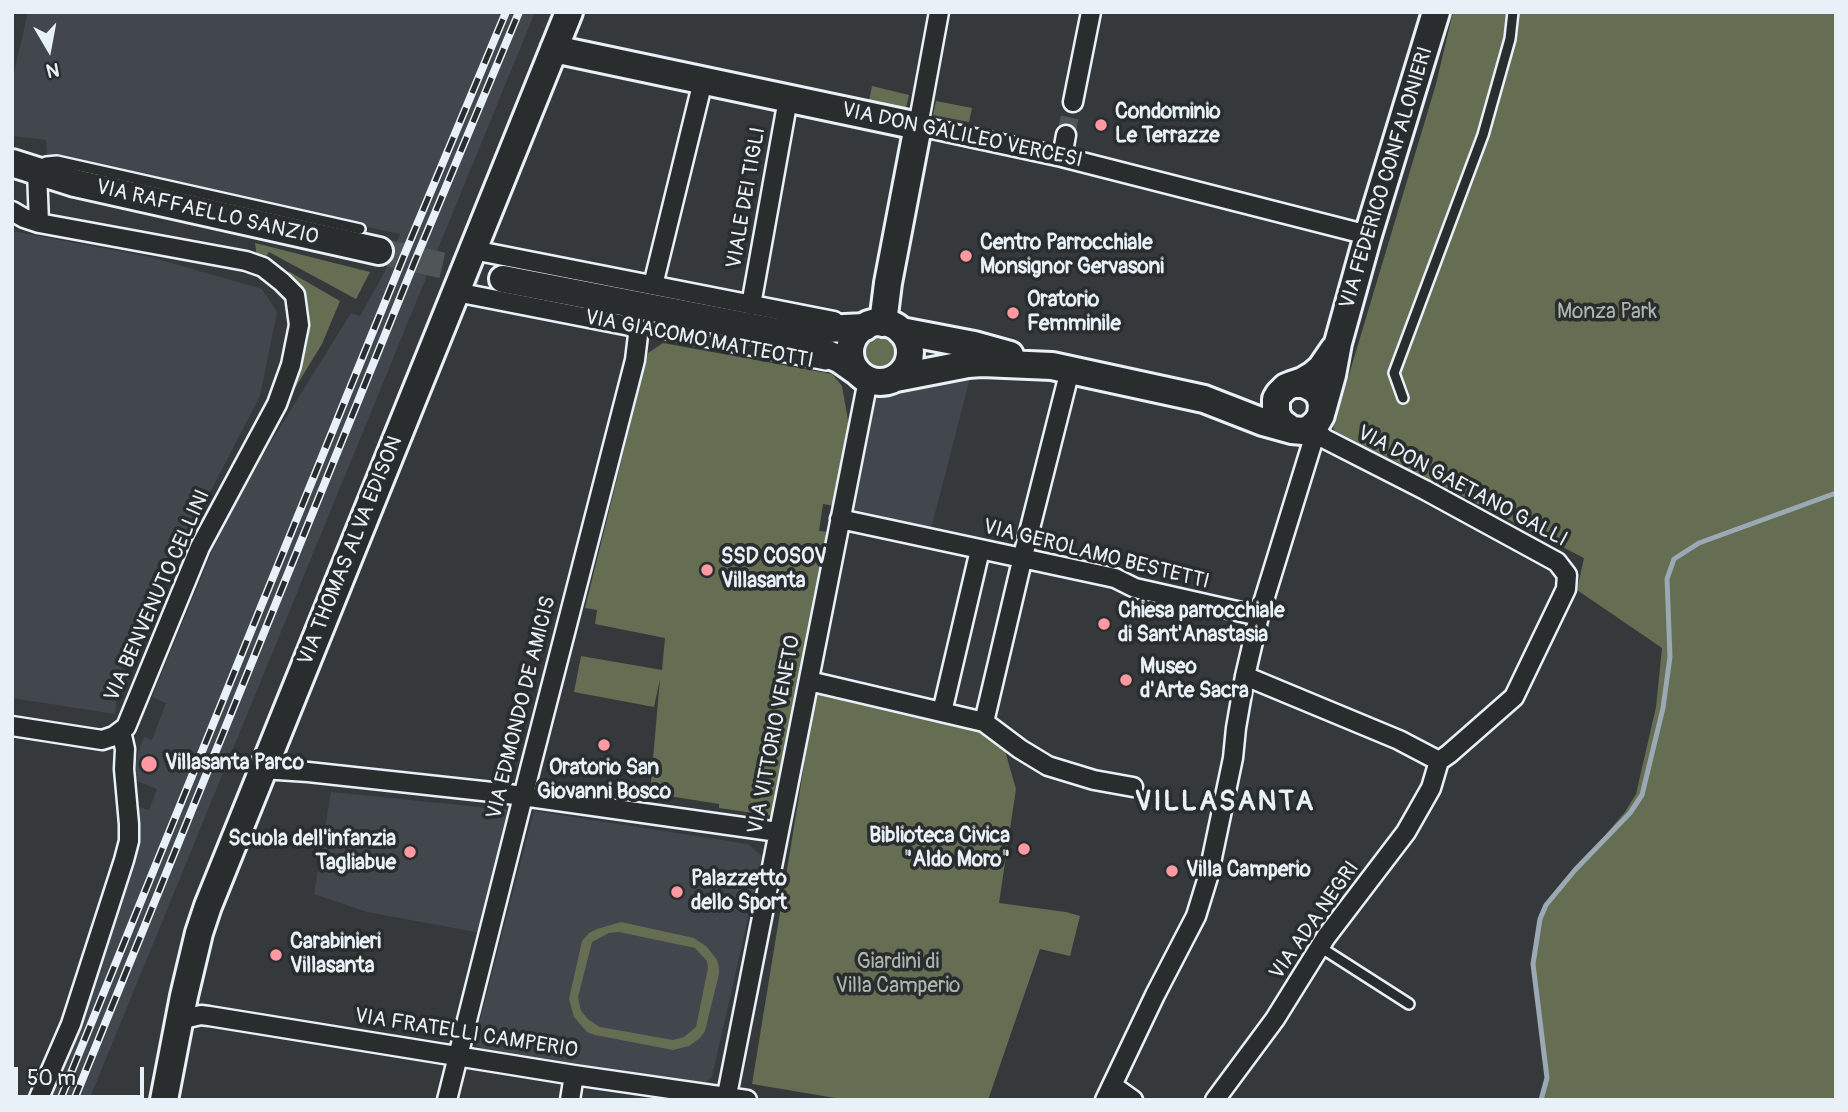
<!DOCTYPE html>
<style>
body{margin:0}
#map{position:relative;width:1848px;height:1112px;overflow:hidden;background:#35393c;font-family:Pangolin,sans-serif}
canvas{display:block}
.frame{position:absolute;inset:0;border:14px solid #e8f1f8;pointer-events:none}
.north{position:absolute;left:14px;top:14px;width:70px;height:70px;-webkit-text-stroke:5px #2a2d2e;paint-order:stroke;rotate:170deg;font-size:19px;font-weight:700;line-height:28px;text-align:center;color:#e8f1f8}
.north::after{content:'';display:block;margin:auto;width:24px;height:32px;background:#e8f1f8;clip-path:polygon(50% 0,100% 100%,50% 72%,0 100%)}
.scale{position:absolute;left:14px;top:1067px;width:130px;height:32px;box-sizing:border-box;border:4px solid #e8f1f8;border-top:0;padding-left:9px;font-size:21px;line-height:24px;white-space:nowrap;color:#e8f1f8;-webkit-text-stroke:5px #2a2d2e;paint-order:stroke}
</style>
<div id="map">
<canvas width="1848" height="1112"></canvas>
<div class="frame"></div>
<div class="north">N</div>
<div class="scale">50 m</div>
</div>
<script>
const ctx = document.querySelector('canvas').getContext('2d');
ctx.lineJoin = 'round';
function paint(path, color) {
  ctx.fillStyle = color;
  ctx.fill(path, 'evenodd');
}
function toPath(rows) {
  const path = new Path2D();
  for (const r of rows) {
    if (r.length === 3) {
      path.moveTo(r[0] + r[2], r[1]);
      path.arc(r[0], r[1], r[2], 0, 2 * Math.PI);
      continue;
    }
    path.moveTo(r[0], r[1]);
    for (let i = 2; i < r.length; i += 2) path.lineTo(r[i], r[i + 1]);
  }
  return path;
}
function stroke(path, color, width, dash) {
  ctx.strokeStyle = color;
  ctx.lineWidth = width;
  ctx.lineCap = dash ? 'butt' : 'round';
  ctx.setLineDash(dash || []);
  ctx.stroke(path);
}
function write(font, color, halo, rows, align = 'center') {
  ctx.font = font + ' Pangolin,sans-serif';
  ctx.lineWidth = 7;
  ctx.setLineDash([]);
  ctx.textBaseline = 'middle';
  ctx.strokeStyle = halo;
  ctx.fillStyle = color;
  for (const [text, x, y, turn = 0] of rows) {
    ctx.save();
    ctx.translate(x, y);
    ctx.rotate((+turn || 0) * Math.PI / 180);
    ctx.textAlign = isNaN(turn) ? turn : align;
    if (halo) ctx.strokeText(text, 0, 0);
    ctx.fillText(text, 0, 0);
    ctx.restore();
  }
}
paint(toPath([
 [28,12,535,12,89,1100,48,1100,77,1026,139,807,149,810,157,789,129,778,144,737,152,740,166,703,152,697,230,508,351,313,360,316,384,273,400,234,47,157,46,140,12,136,12,81],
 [12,231,154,258,262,289,277,312,260,396,137,633,120,672,115,714,12,698],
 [950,377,970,378,931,529,854,509,877,391,890,391,911,384],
 [331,792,509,810,481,933,367,912,314,894],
 [534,811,748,844,762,856,712,1077,704,1083,486,1052,474,1043]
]), '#42474d');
paint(toPath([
 [1453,12,1836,12,1836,1100,1541,1100,1547,1078,1533,964,1540,919,1546,905,1625,812,1636,794,1656,707,1662,648,1577,590,1584,558,1335,431,1333,428,1436,84],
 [872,86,909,95,906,109,869,101],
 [936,101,972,108,969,122,933,115],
 [255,243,370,272,356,299,269,252,264,260,257,258],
 [288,271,340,301,322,344,295,388,307,343,309,318,303,293],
 [882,351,17],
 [663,343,832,374,842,386,849,426,834,506,823,504,819,531,827,532,802,662,780,817,719,808,719,804,650,793,660,679,654,707,574,692,581,656,662,670,665,638,595,624,597,610,585,608,648,353],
 [816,692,1001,737,1016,789,999,903,1066,912,1080,916,1070,956,1040,949,988,1100,847,1100,752,1084],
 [621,922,694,938,707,947,717,960,719,968,719,974,705,1031,700,1038,689,1046,673,1050,595,1035,587,1032,574,1017,569,999,582,941,589,933,597,929],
 [619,932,695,948,707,961,708,968,696,1027,684,1037,673,1040,600,1027,589,1020,581,1011,578,997,592,942,609,933]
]), '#656d53');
stroke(toPath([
 [1541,1100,1547,1078,1533,964,1540,919,1546,905,1575,870,1630,813,1642,795,1663,708,1670,657,1667,579,1674,559,1699,543,1836,493]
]), '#9ba9b4', 5);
stroke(toPath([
 [1066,135,1073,102]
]), '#505558', 18, [18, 9]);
stroke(toPath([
 [379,251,503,279]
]), '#505558', 26, [26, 13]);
const lane = toPath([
 [39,166,46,162,57,161,360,229],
 [637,328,826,365],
 [1403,398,1394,373,1483,135,1510,39,1513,12],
 [1320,947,1409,1004]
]);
const street = toPath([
 [939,12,918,126,1062,157,1368,235],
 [1073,102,1091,12],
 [1062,157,1066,135],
 [12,211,24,218,39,223,37,171],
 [473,250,834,321],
 [653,285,703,81],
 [751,305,788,99],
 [1312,427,1325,439,1425,490,1557,562,1567,575,1566,589,1514,697,1449,754,1439,761],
 [840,519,1115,578,1135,588,1259,616],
 [1245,676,1399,740,1439,761],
 [809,681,984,722,1025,548,1070,370],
 [942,712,980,550],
 [984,722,1020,749,1048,766,1094,780,1133,787],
 [12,726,102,740,114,736,126,727,200,547,277,404,291,365,299,325,295,295,282,282,263,267,246,261,39,223],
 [262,769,308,772,501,793,778,832],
 [179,1020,201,1015,209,1016,574,1075,747,1100],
 [1112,1085,1133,1100],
 [38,1100,71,1024,124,860,129,841,129,824,124,769,125,749,121,731],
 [447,1100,531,765,635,360,638,335,635,327,456,292],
 [570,1100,574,1075],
 [726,1100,868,380],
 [1105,1100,1155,995,1196,916,1208,877,1233,758,1236,728,1245,676,1259,616,1312,444,1312,427],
 [1215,1100,1275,1019,1326,937,1406,832,1431,788,1439,761]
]);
const secondary = toPath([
 [554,49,918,126,888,283,883,323],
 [12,163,75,183,379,251],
 [503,279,778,332,839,359,856,371],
 [880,352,30],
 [783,331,865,327],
 [901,331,974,345,1010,355],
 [896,378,968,364,982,363,1052,366,1204,399,1263,422,1292,430],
 [1295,384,1304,384,1314,389,1320,396,1322,405,1321,415,1317,422,1309,429,1303,431,1292,430,1281,422,1276,413,1276,399,1279,394,1286,387,1291,385,1303,381,1313,375,1321,368,1334,349],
 [1322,411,1332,375,1338,343,1368,235,1436,12],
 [164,1100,184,996,199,933,208,906,569,12]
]);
stroke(lane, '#e8f1f8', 14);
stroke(street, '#e8f1f8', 23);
stroke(secondary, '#e8f1f8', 32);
stroke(lane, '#2a2d2e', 9);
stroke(street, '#2a2d2e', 18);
stroke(secondary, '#2a2d2e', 26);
const rail = toPath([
 [60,1100,403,258,506,12],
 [74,1100,415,261,519,12]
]);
stroke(rail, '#e8f1f8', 8);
stroke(rail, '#2a2d2e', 5, [16]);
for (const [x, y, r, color] of [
 [1101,125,7,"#ff9aa2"],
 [966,256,7,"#ff9aa2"],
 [1013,313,7,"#ff9aa2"],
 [707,570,7,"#ff9aa2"],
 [1104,624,7,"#ff9aa2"],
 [1126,680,7,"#ff9aa2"],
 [604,745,7,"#ff9aa2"],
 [149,764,9,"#ff9aa2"],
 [1024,849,7,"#ff9aa2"],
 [410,852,7,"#ff9aa2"],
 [1172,871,7,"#ff9aa2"],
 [677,892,7,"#ff9aa2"],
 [276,955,7,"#ff9aa2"]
]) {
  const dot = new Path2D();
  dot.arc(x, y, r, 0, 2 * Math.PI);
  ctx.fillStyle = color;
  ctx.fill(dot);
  stroke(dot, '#2a2d2e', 2.5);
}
write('bold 21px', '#e8f1f8', '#2a2d2e', [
 ["Condominio",1115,113],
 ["Le Terrazze",1115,137],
 ["Centro Parrocchiale",980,244],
 ["Monsignor Gervasoni",980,268],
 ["Oratorio",1027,301],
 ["Femminile",1027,325],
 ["SSD COSOV",721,558],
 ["Villasanta",721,582],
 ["Chiesa parrocchiale",1118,612],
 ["di Sant'Anastasia",1118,636],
 ["Museo",1140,668],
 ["d'Arte Sacra",1140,692],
 ["Villasanta Parco",165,764],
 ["Oratorio San",604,769,"center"],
 ["Giovanni Bosco",604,793,"center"],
 ["Biblioteca Civica",1010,837,"right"],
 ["\"Aldo Moro\"",1010,861,"right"],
 ["Scuola dell'infanzia",396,840,"right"],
 ["Tagliabue",396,864,"right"],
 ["Villa Camperio",1186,871],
 ["Palazzetto",691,880],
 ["dello Sport",691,904],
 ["Carabinieri",290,943],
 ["Villasanta",290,967]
], 'left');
write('21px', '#e8f1f8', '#2a2d2e', [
 ["VIA DON GALILEO VERCESI",962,136,12],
 ["VIA FEDERICO CONFALONIERI",1387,178,-73],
 ["VIALE DEI TIGLI",747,198,-80],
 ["VIA RAFFAELLO SANZIO",207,213,13],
 ["VIA GIACOMO MATTEOTTI",699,340,11],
 ["VIA DON GAETANO GALLI",1462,487,28],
 ["VIA THOMAS ALVA EDISON",351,551,-68],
 ["VIA GEROLAMO BESTETTI",1096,555,14],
 ["VIA BENVENUTO CELLINI",158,596,-66],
 ["VIA EDMONDO DE AMICIS",522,708,-76],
 ["VIA VITTORIO VENETO",775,735,-79],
 ["VIA ADA NEGRI",1315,921,-55],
 ["VIA FRATELLI CAMPERIO",466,1034,9]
]);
write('21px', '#adb6ae', '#2a2d2e', [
 ["Monza Park",1607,313],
 ["Giardini di",898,963],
 ["Villa Camperio",898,987]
]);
ctx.letterSpacing = '2px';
write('bold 28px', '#e8f1f8', '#2a2d2e', [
 ["VILLASANTA",1225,803]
]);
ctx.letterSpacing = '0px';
</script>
